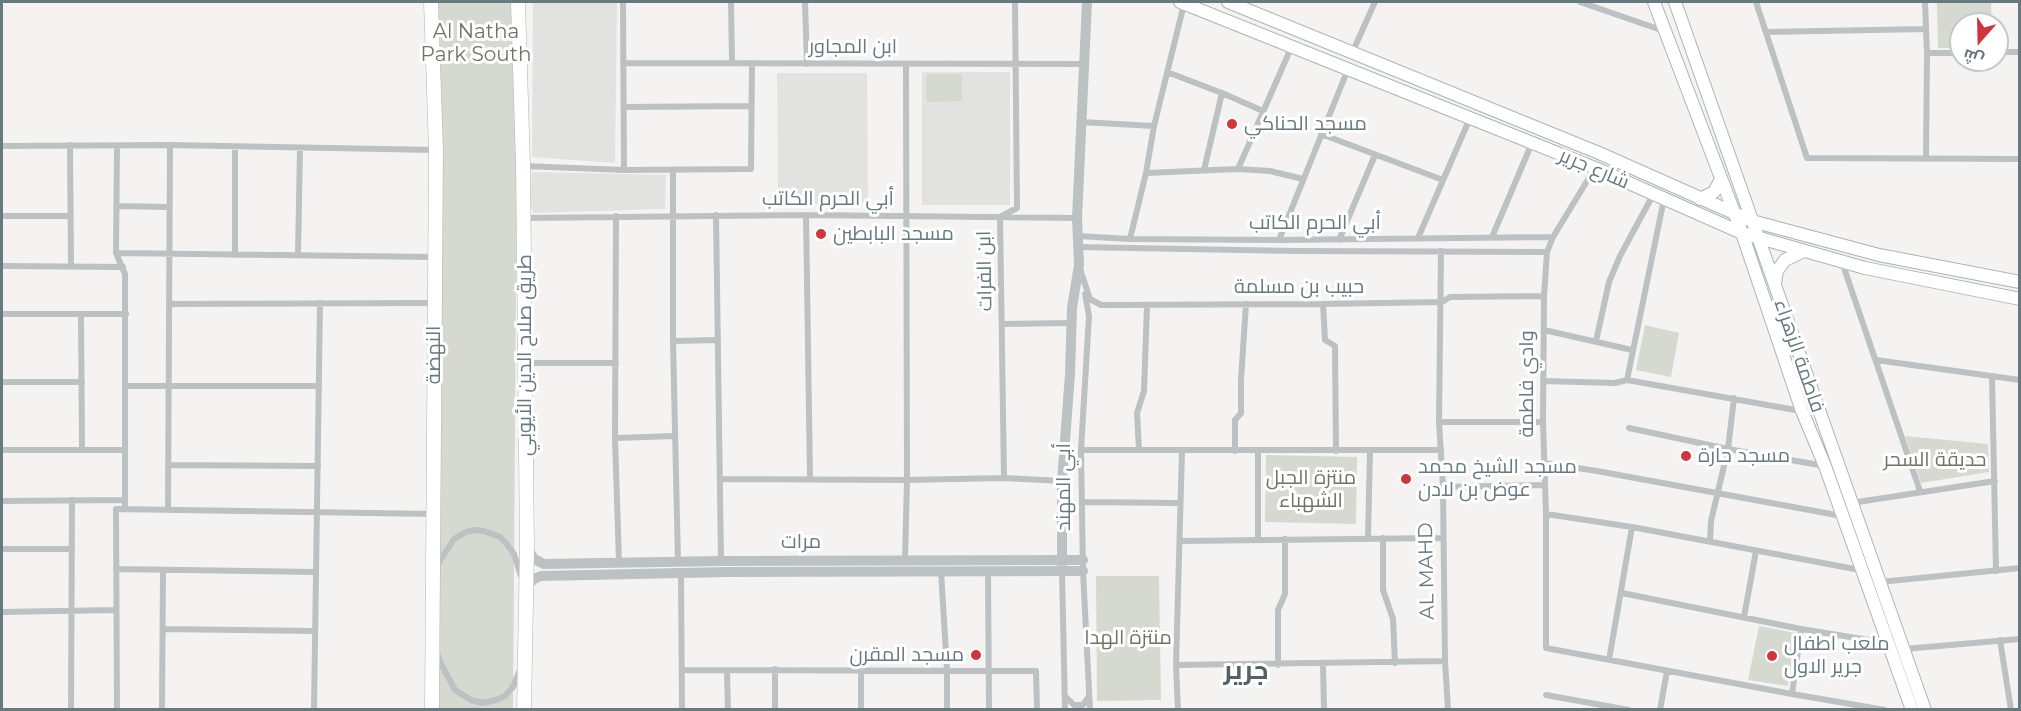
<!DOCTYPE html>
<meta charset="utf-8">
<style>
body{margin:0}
#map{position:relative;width:2021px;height:711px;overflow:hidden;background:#f4f3f1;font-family:Montserrat,Cairo,sans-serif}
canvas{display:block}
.frame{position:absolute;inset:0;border:3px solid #667a7f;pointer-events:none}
.north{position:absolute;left:1949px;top:12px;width:60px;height:60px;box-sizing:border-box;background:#fff;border:2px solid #c2cacc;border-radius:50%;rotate:200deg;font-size:16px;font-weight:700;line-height:24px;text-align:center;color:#667a7f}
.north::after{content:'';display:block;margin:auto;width:21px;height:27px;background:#d0353b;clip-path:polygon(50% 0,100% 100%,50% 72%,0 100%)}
</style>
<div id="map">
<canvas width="2021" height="711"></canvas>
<div class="frame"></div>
<div class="north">ش</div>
</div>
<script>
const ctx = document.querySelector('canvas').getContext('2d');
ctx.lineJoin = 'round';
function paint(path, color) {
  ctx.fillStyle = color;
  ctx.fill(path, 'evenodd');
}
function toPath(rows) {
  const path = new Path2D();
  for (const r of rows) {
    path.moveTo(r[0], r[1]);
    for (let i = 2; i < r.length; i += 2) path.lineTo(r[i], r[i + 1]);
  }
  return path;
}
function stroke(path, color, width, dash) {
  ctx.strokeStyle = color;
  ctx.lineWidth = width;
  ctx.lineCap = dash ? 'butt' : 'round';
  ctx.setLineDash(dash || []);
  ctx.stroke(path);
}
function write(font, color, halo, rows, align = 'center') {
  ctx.font = font + ' Montserrat,Cairo,sans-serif';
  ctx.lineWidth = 6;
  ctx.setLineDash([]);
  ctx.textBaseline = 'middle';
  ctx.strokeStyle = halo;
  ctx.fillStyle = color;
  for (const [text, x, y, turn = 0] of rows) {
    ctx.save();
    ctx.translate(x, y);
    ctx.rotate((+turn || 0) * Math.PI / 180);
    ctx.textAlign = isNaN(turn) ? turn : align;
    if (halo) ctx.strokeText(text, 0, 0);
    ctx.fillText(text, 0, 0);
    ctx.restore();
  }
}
paint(toPath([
 [533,2,617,2,615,163,532,157],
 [922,72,1010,72,1010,205,922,205],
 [777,73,867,73,868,203,778,204],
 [532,172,666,175,665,209,534,213,530,206]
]), '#e2e3e1');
paint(toPath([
 [432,2,518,2,513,709,439,709],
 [1937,2,1991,2,1992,24,1961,24,1961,48,1938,48],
 [926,74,962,74,962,101,926,102],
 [1645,325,1679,333,1671,377,1636,370],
 [1905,436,1988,444,1989,472,1921,483],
 [1266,455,1357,457,1356,524,1265,522],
 [1096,576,1159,576,1161,700,1097,701],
 [1759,626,1796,633,1788,686,1748,680]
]), '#d5d9d0');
const secondary = toPath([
 [1180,2,1595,168,1742,233,1865,268,2020,299],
 [1228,2,1599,153,1752,221,1879,255,2020,282],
 [1654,2,1742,233,1802,411,1825,466,1912,710],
 [1675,2,1925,710],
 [1700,199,1714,192,1721,179],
 [1775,283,1777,271,1785,260,1804,251]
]);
const primary = toPath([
 [431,2,436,150,432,710],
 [518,2,523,166,527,548,524,710]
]);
stroke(secondary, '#acb4b6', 14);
stroke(primary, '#adb4b5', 15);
stroke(toPath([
 [623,2,624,170],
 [731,2,732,62],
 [805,2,807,64],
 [1580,2,1664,31],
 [1756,2,1807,158,2020,159],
 [1925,2,1927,53,1926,159],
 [1766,32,1926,29],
 [1353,51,1375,2],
 [1997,52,2020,52],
 [1927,53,1961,53],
 [623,63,1083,64],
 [1167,72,1222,93,1263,111],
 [624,107,751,106],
 [1081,122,1154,126],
 [1321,134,1443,180],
 [70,145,71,266],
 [2,146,170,145,436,150],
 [117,146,116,253,125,274,125,509],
 [524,166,624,170,751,169,752,63],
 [1595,168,1553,237,1547,252,1544,296,1543,422,1546,514,1546,648,1792,694,1885,710],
 [1238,169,1291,48],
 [673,170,673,341,678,562],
 [1204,170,1222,93],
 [1146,173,1238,169,1270,171,1303,179],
 [116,206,169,207],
 [716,215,721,561],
 [806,215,810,478],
 [2,216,71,216],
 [616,216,615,438,619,562],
 [524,218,806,215,1077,218],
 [1078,236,1130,239,1279,240,1553,237],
 [1492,237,1532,143],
 [1418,238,1470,118],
 [1130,239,1146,173,1154,126,1184,4],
 [1279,240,1348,69],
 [1339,240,1375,155],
 [1077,247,1295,251,1547,252],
 [1441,251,1439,422,1443,487,1445,661,1448,710],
 [116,253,434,257],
 [235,255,235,147],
 [298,256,300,148],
 [1842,262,1920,491],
 [2,266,123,267],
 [1080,269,1090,299,1101,305,1323,304,1442,302,1450,297,1544,296],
 [1085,294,1089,316,1081,450,1083,571,1090,710],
 [170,304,434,303],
 [1323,304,1325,340,1335,346,1336,451],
 [2,314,126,314],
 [81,314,82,450],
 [1002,324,1071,323],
 [1544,330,1632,350],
 [673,341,718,340],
 [1596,341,1609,282,1620,256,1653,195],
 [1876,360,2020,380],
 [526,363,616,363],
 [1992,376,1996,571],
 [1627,380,1664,199],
 [1544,381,1615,383,1627,380,1801,411],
 [2,382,82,382],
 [126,386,319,386],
 [1439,422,1543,422],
 [1629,428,1728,449,1825,466],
 [615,438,674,436],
 [2,450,125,450],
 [1081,450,1441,450],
 [1139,450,1137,413,1144,391,1147,306],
 [1235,451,1235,420,1241,413,1241,380,1246,304],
 [1258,451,1258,539],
 [1544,463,1597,471,1842,516],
 [168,465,318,466],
 [1004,478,1000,217,1017,208,1015,2],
 [720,479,907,480,1004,478,1062,481],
 [1443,487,1545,485],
 [2,501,125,500],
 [1083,502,1180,503],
 [1851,503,1995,481],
 [168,510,170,145],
 [1546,514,1632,527,1860,570],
 [1368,537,1370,451],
 [1383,538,1383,590,1393,619,1395,663],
 [1180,541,1443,538],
 [1710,541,1711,521,1728,449,1734,398],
 [2,549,72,549],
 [905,560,907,480,906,64],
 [436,567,454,539,466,532,474,530,484,531,500,537,506,543,514,554,522,579],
 [116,569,316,572],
 [941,571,947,670,947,710],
 [988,571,989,710],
 [1062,571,1065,710],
 [681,575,682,710],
 [1880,582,2020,568],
 [1622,593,1801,629,1887,643],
 [2,612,116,610],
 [1744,617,1756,551],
 [163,629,315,631],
 [2000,640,2011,710],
 [1904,649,2020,639],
 [437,652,440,662,455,690,471,700,483,703,496,700,505,696,513,687,521,667],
 [1609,660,1632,527],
 [1323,663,1324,710],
 [1176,665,1445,661],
 [1278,665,1278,610,1285,594,1285,539],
 [682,670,1036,671,1037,710],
 [727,671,728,710],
 [1792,694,1801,629],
 [1546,695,1629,710],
 [1066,697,1074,705,1083,705,1089,696],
 [71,710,72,500],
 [117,710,116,509,433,514],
 [162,710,163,570],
 [314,710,320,303],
 [775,710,775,669],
 [861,710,861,671],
 [1178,710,1176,665,1182,451],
 [1660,710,1667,671]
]), '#bcc1c3', 6);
stroke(toPath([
 [527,548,534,559,544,564,721,561,1083,560],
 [1062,571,1062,481,1070,374,1072,308,1079,265,1077,218,1087,2],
 [525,588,534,579,541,576,727,572,1083,571]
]), '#bcc1c3', 10);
stroke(secondary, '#fff', 12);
stroke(primary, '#fff', 14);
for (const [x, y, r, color] of [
 [1232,124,6,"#d0353b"],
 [821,234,6,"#d0353b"],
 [1686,456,6,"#d0353b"],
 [1406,479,6,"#d0353b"],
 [976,655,6,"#d0353b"],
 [1772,656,6,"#d0353b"]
]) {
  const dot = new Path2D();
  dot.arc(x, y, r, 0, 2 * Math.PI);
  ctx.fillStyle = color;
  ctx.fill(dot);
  stroke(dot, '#fff', 2);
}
write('20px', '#6d7764', '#fff', [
 ["Al Natha",476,32],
 ["Park South",476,55],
 ["حديقة السحر",1935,460],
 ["منتزة الجبل",1311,478],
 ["الشهباء",1311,501],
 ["منتزة الهدا",1128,638]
]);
write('20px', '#667a7f', '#fff', [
 ["ابن المجاور",853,47],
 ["شارع جرير",1594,169,23],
 ["أبي الحرم الكاتب",828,199],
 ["أبي الحرم الكاتب",1315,223],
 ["ابن الفرات",985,271,-91],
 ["حبيب بن مسلمة",1299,287],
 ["النهضة",434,355,-90],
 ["طريق صلاح الدين الأيوبي",525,355,-90],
 ["فاطمة الزهراء",1799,356,71],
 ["وادي فاطمة",1527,384,-90],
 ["أبي المهند",1064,487,-90],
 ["مرات",801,542],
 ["AL MAHD",1427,571,-91]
]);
write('20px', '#667a7f', '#fff', [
 ["مسجد الحناكي",1244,124],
 ["مسجد البابطين",833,234],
 ["مسجد حارة",1698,456],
 ["مسجد الشيخ محمد",1418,467],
 ["عوض بن لادن",1418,490],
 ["ملعب اطفال",1784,644],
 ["جرير الاول",1784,667],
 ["مسجد المقرن",964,655,"right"]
], 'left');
write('bold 26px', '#536265', '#fff', [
 ["جرير",1246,671]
]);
</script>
